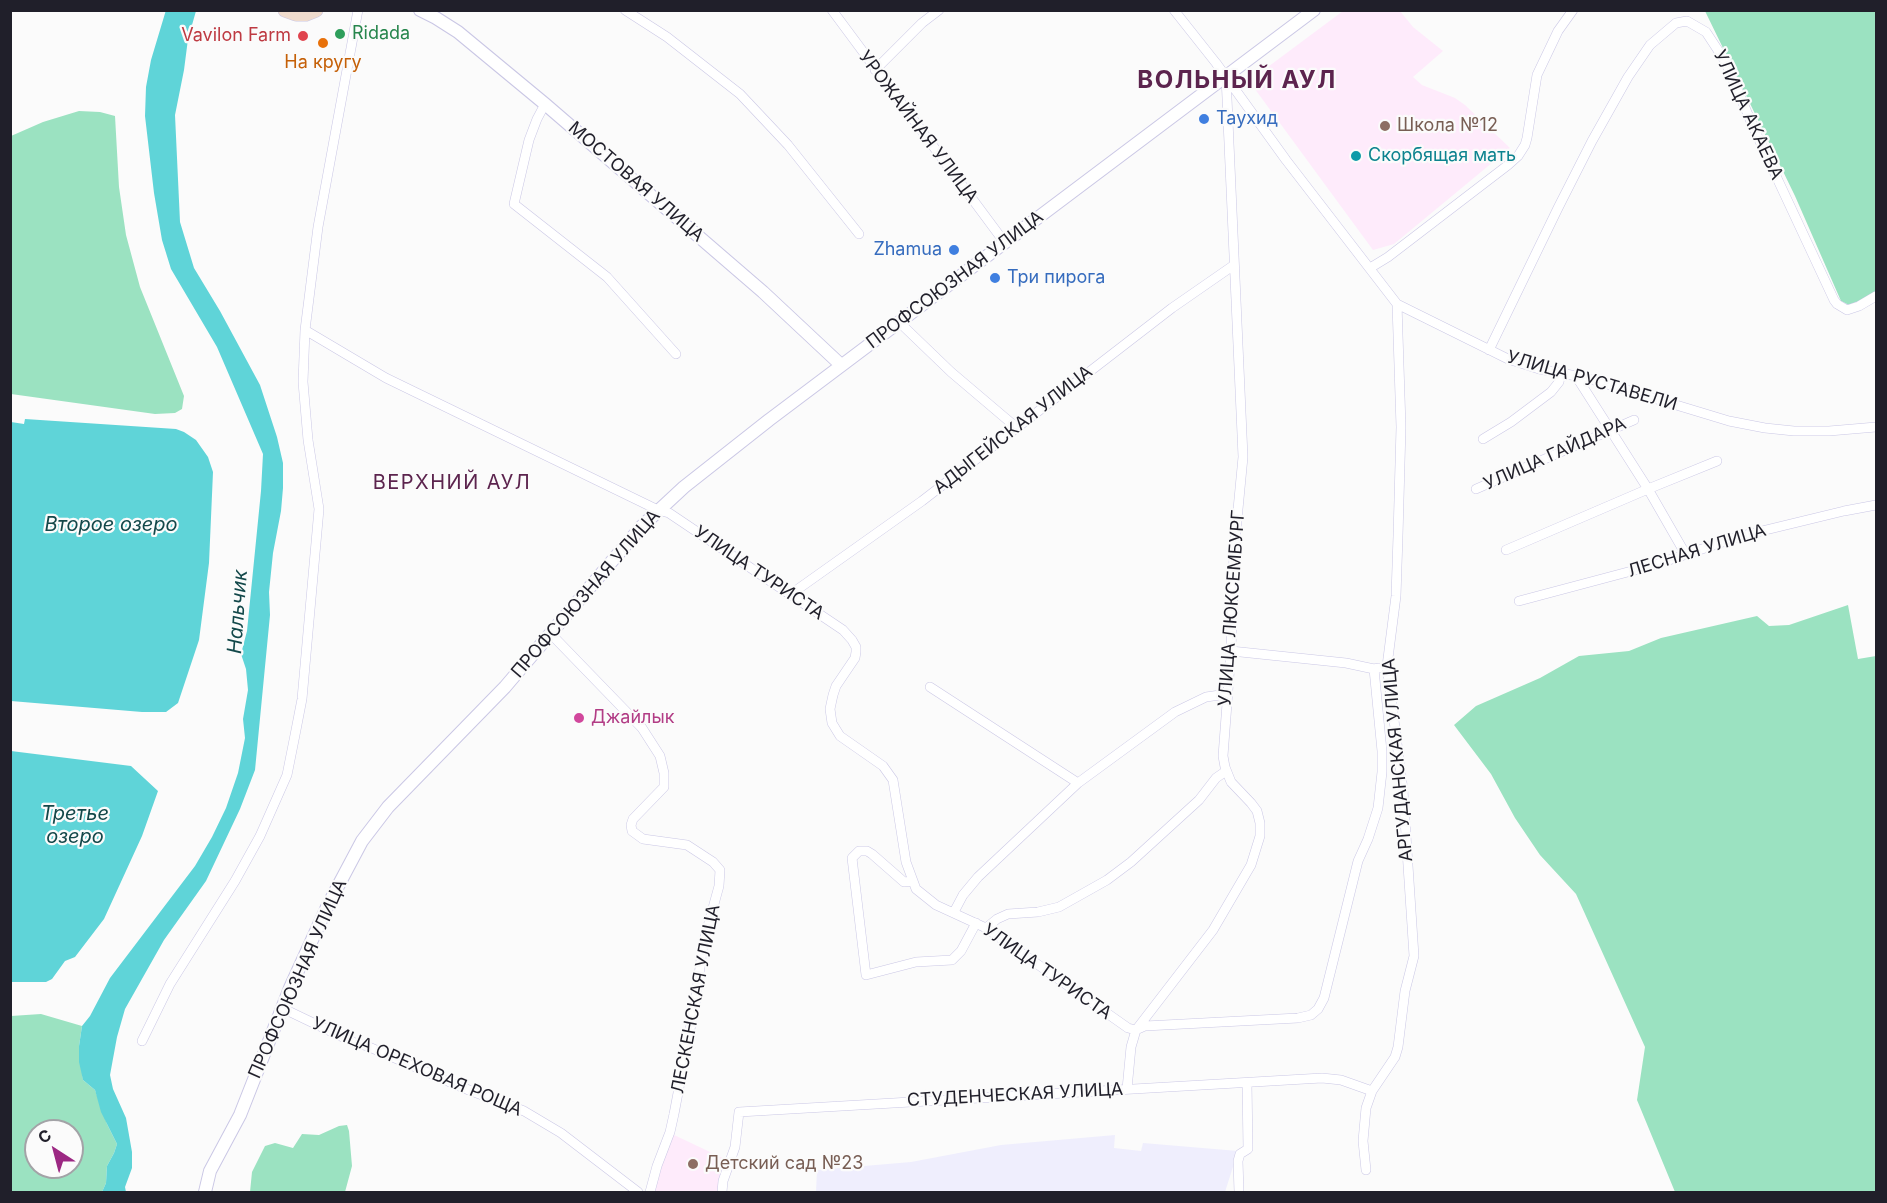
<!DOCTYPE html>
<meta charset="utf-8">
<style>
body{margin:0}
#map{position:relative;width:1887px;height:1203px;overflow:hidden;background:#fbfbfb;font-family:Inter,sans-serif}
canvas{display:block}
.frame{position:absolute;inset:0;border:12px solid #201f2a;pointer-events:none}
.north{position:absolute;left:24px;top:1119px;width:60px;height:60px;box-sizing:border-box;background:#fbfbfb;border:2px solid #a3a3a7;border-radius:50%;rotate:324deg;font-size:16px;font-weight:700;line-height:24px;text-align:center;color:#201f2a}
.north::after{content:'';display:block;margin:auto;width:21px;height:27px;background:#9c2883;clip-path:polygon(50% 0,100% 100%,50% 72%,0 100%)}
</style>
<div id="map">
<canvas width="1887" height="1203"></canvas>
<div class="frame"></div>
<div class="north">С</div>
</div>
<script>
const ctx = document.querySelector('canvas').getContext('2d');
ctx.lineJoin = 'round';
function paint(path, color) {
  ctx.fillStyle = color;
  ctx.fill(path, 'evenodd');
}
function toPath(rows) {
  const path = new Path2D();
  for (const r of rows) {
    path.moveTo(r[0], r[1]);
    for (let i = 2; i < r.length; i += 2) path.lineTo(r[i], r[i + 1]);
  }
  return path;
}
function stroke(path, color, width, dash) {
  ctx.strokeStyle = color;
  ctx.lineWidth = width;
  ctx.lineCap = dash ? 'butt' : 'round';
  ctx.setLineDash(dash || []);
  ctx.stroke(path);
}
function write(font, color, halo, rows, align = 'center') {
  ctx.font = font + ' Inter,sans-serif';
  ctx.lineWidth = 4.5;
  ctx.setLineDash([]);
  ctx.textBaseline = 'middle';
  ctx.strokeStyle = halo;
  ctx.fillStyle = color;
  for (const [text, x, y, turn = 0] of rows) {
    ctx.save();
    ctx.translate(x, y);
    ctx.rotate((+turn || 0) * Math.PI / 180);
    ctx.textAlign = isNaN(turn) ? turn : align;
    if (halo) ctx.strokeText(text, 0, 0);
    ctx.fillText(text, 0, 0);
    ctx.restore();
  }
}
paint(toPath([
 [1115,1135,1114,1148,1141,1151,1143,1143,1238,1151,1225,1192,816,1192,817,1170,911,1162,1001,1145]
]), '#efeefd');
paint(toPath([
 [1343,11,1400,11,1413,27,1443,51,1413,77,1422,85,1455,98,1465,105,1510,148,1394,244,1373,250,1249,81],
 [672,1134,727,1160,718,1192,653,1192]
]), '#feebfb');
paint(toPath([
 [1705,11,1876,11,1876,291,1851,306,1841,301,1795,196],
 [79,111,100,112,115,116,119,187,126,235,140,287,184,396,182,409,175,413,155,414,11,394,11,136,43,122],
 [1848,605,1858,659,1876,656,1876,1192,1675,1192,1637,1100,1645,1047,1576,894,1540,855,1515,818,1491,774,1454,725,1476,706,1540,678,1579,656,1629,651,1661,638,1757,616,1769,626,1789,625],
 [41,1014,82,1026,79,1046,83,1080,95,1090,107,1124,117,1144,114,1153,107,1166,106,1183,102,1192,11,1192,11,1016],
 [36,1131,72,1131,72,1167,36,1167],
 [347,1125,349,1131,352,1166,345,1192,250,1192,252,1172,265,1146,275,1143,293,1148,302,1134,319,1135,339,1126]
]), '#9be2c1');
paint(toPath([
 [166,10,196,11,188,39,184,70,175,115,180,222,194,268,220,311,260,385,277,437,283,463,283,488,281,511,273,553,269,592,270,615,255,770,240,809,206,881,164,940,125,1009,117,1037,110,1075,113,1089,126,1118,132,1152,132,1168,125,1187,126,1192,102,1192,106,1183,107,1166,114,1153,117,1144,101,1112,95,1090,83,1080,79,1062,79,1046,82,1026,90,1016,110,978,195,866,212,837,226,808,238,773,245,738,243,719,248,690,246,669,241,654,247,631,261,491,263,454,217,347,171,269,162,240,154,193,145,116,146,87,151,60],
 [25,419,176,429,184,432,196,440,208,457,213,472,209,563,199,640,178,703,166,712,142,712,11,701,11,422,24,424],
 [11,751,131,766,158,791,142,836,104,919,75,957,65,961,52,979,46,982,11,982]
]), '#5fd4d8');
const minor = toPath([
 [625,10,667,37,740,94,788,145,859,234],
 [832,10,1005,243],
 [1174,10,1216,63,1286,160,1397,304,1508,359,1539,369,1587,378,1729,421,1765,428,1794,431,1829,431,1876,427],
 [875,70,922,23,939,10],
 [545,104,537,119,529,140,514,204,607,277,676,354],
 [1370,268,1388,257,1508,165,1518,156,1525,145,1527,138,1537,75,1558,31,1573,10],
 [899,322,951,372,1017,428],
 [305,330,386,378,658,510,669,513,843,630,852,640,856,647,856,652,855,658,836,686,833,695,830,709,832,723,840,736,883,766,893,780,906,862,916,889,936,905,986,928,1128,1028,1136,1030,1145,1026,1298,1018,1311,1015,1318,1009,1324,998,1358,861,1368,839,1378,808,1382,772,1382,751,1374,669],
 [1489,350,1558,208,1592,141,1628,77,1650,45,1676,23,1687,21,1706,32,1725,61,1755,131,1834,300,1837,304,1847,310,1859,306,1876,296],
 [1576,376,1648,489,1686,555],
 [1483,439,1511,422,1551,392,1559,382,1561,373],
 [1476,489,1634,420],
 [1506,550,1648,489,1717,461],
 [791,594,922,501,1172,308,1234,265],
 [1519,601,1654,565,1741,536,1844,511,1876,505],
 [550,633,642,728,660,756,664,773,664,787,633,819,631,825,632,831,643,839,687,845,713,862,720,870,719,886,703,944,696,998,674,1114,670,1132,657,1166,650,1192],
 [1231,651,1346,663,1374,669,1379,668],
 [930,687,1078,783],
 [912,881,904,882,872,854,867,851,859,851,852,858,866,975,916,962,952,960,961,951,976,923],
 [954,912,963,895,978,877,1078,783,1175,712,1206,697,1227,694],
 [986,928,997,919,1008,914,1038,912,1059,907,1107,880,1131,862,1199,800,1216,778,1226,771],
 [282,1008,355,1043,367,1046,461,1087,524,1111,561,1133,638,1192],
 [142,1041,170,984,235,881,260,836,287,775,295,735,302,699,319,509,308,440,303,382,305,330,318,227,358,10],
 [1127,1089,1131,1047,1136,1030,1213,930,1251,865,1260,836,1260,823,1257,811,1251,803,1231,782,1225,767,1223,756,1231,651,1234,551,1243,457,1226,76],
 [1366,1170,1363,1141,1366,1108,1372,1091,1395,1057,1398,1047,1405,991,1414,956,1403,790,1387,666,1396,596,1398,536,1401,427,1397,304],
 [722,1192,723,1181,735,1147,739,1112,1322,1078,1341,1080,1372,1091],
 [1239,1192,1238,1161,1240,1154,1248,1149,1247,1083]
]);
const tertiary = toPath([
 [420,10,436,18,458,32,545,104,763,292,841,365],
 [205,1192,210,1171,240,1115,290,988,328,905,362,841,388,807,505,687,641,527,684,487,769,420,1314,10]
]);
const secondary = toPath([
 [285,10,296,14,306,14,316,10]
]);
stroke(minor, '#cac7e5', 10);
stroke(tertiary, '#cac7e5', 14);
stroke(secondary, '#cac7e5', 15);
stroke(minor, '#fff', 9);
stroke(tertiary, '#fff', 12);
stroke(secondary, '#efdbcd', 14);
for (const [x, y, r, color] of [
 [340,34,6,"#2e9e5b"],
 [303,36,6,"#e0444e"],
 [323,43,6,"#e8710a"],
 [1204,119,6,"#3f7fe0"],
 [1385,126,6,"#8d6e63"],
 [1356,156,6,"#0f9aa8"],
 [954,250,6,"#3f7fe0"],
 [995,278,6,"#3f7fe0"],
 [579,718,6,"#d1479c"],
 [693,1164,6,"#8d6e63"]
]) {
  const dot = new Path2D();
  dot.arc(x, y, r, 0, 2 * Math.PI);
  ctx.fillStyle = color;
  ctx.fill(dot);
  stroke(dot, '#fbfbfb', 2);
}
write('18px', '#27864d', '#fbfbfb', [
 ["Ridada",352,34]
], 'left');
write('18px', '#be3a42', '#fbfbfb', [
 ["Vavilon Farm",291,36]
], 'right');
write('18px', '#c56008', '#fbfbfb', [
 ["На кругу",323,63]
]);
write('18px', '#201f2a', '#fbfbfb', [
 ["УЛИЦА АКАЕВА",1748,115,65],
 ["УРОЖАЙНАЯ УЛИЦА",918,127,53],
 ["МОСТОВАЯ УЛИЦА",636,182,41],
 ["ПРОФСОЮЗНАЯ УЛИЦА",955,280,-37],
 ["УЛИЦА РУСТАВЕЛИ",1592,381,16],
 ["АДЫГЕЙСКАЯ УЛИЦА",1013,430,-38],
 ["УЛИЦА ГАЙДАРА",1555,454,-24],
 ["ЛЕСНАЯ УЛИЦА",1697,551,-17],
 ["УЛИЦА ТУРИСТА",759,573,34],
 ["ПРОФСОЮЗНАЯ УЛИЦА",586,594,-49],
 ["УЛИЦА ЛЮКСЕМБУРГ",1232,608,-86],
 ["АРГУДАНСКАЯ УЛИЦА",1398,760,-95],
 ["УЛИЦА ТУРИСТА",1047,972,35],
 ["ПРОФСОЮЗНАЯ УЛИЦА",298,979,-66],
 ["ЛЕСКЕНСКАЯ УЛИЦА",696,999,-79],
 ["УЛИЦА ОРЕХОВАЯ РОЩА",417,1067,23],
 ["СТУДЕНЧЕСКАЯ УЛИЦА",1015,1095,-3]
]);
write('18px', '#366cbe', '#fbfbfb', [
 ["Таухид",1216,119],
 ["Zhamua",942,250,"right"],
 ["Три пирога",1007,278]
], 'left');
write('18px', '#785e54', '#fbfbfb', [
 ["Школа №12",1397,126],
 ["Детский сад №23",705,1164]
], 'left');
write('18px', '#0d838f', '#fbfbfb', [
 ["Скорбящая мать",1368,156]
], 'left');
write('18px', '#b23c85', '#fbfbfb', [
 ["Джайлык",591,718]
], 'left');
ctx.letterSpacing = '1.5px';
write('20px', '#5c244e', '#fbfbfb', [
 ["ВЕРХНИЙ АУЛ",452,483]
]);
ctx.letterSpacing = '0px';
write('italic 20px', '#13484a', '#fbfbfb', [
 ["Второе озеро",111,525],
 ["Нальчик",238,612,-86],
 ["Третье",75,814],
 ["озеро",75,837]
]);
ctx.letterSpacing = '1.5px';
write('bold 24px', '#5c244e', '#fbfbfb', [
 ["ВОЛЬНЫЙ АУЛ",1237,81]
]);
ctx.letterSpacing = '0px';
</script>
